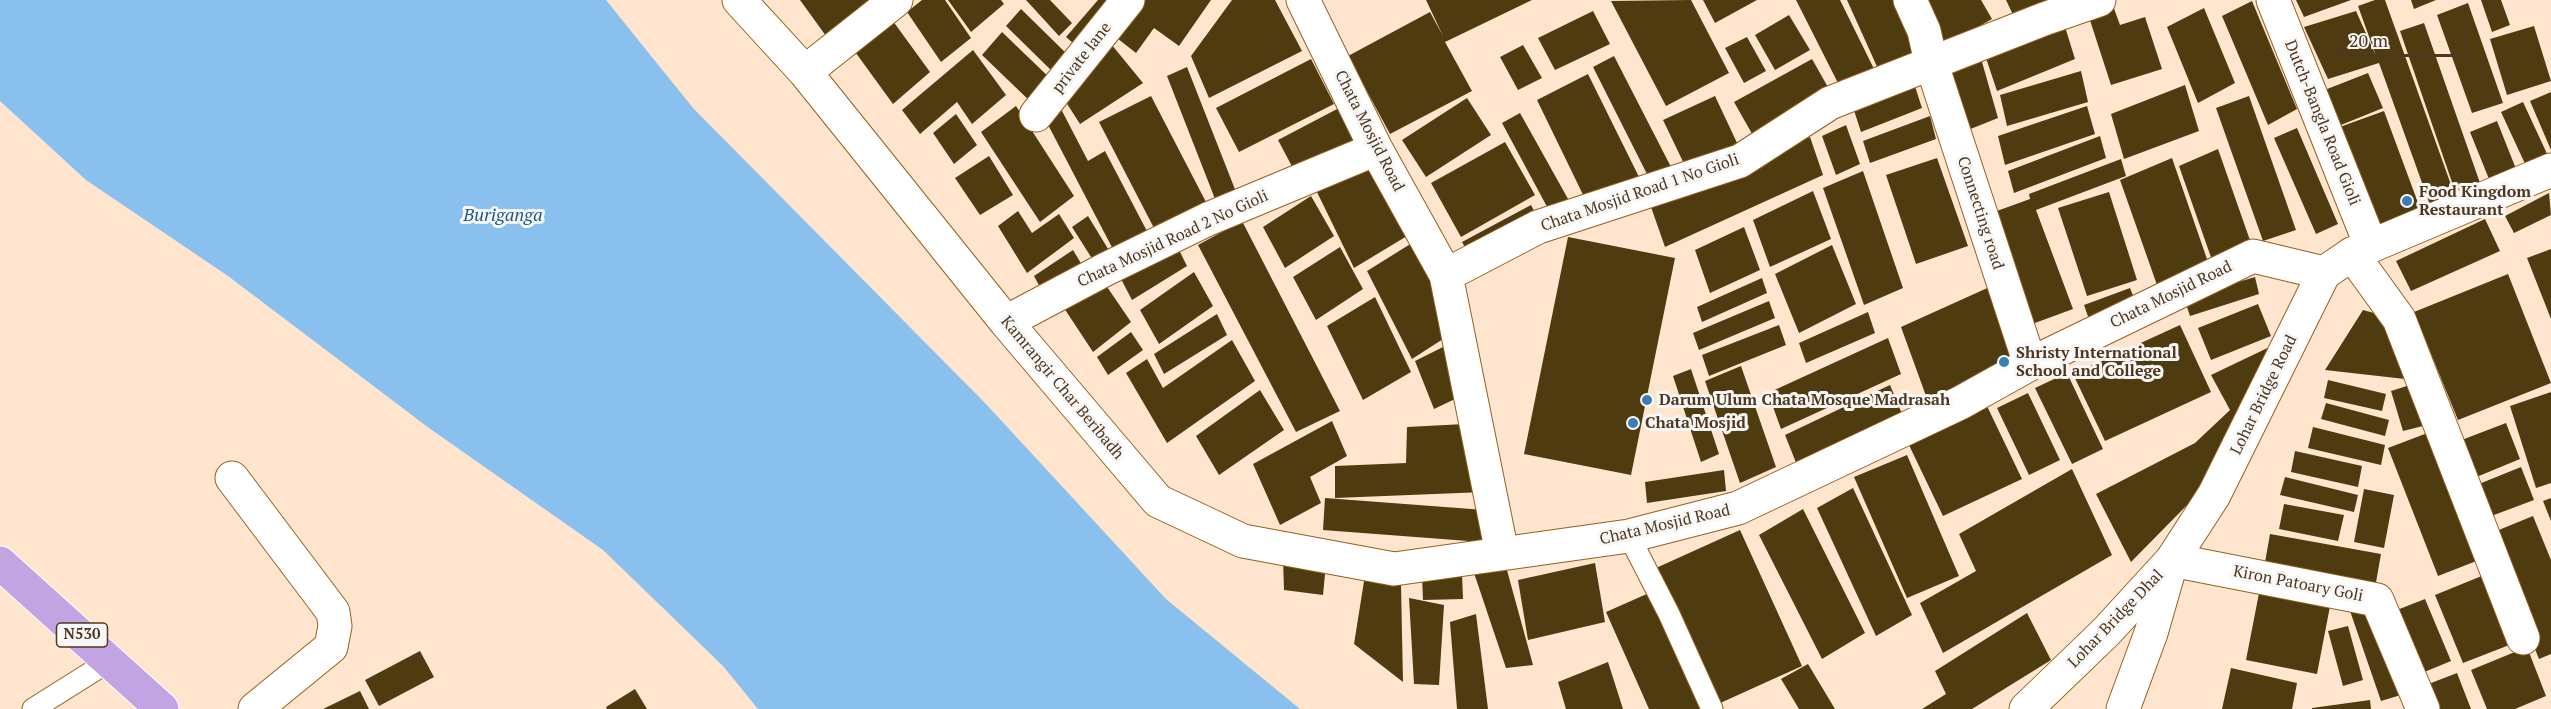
<!DOCTYPE html>
<style>
body{margin:0}
#map{position:relative;width:2551px;height:709px;overflow:hidden;background:#ffe5cd;font-family:"PT Serif",serif}
canvas{display:block}
.scale{position:absolute;left:2338px;top:30px;width:129px;height:27px;box-sizing:border-box;border:3px solid #50361c;border-top:0;padding-left:8px;font-size:18px;line-height:21px;white-space:nowrap;color:#50361c;-webkit-text-stroke:4px #f7f7f7;paint-order:stroke}
</style>
<div id="map">
<canvas width="2551" height="709"></canvas>
<div class="scale">20 m</div>
</div>
<script>
const ctx = document.querySelector('canvas').getContext('2d');
ctx.lineJoin = 'round';
function paint(path, color) {
  ctx.fillStyle = color;
  ctx.fill(path, 'evenodd');
}
function toPath(rows) {
  const path = new Path2D();
  for (const r of rows) {
    path.moveTo(r[0], r[1]);
    for (let i = 2; i < r.length; i += 2) path.lineTo(r[i], r[i + 1]);
  }
  return path;
}
function stroke(path, color, width, dash) {
  ctx.strokeStyle = color;
  ctx.lineWidth = width;
  ctx.lineCap = dash ? 'butt' : 'round';
  ctx.setLineDash(dash || []);
  ctx.stroke(path);
}
function write(font, color, halo, rows, align = 'center') {
  ctx.font = font + ' "PT Serif",serif';
  ctx.lineWidth = 6;
  ctx.setLineDash([]);
  ctx.textBaseline = 'middle';
  ctx.strokeStyle = halo;
  ctx.fillStyle = color;
  for (const [text, x, y, turn = 0] of rows) {
    ctx.save();
    ctx.translate(x, y);
    ctx.rotate((+turn || 0) * Math.PI / 180);
    ctx.textAlign = isNaN(turn) ? turn : align;
    if (halo) ctx.strokeText(text, 0, 0);
    ctx.fillText(text, 0, 0);
    ctx.restore();
  }
}
paint(toPath([
 [0,0,606,0,693,108,985,403,1166,599,1300,709,758,709,723,666,603,550,429,428,228,276,86,180,0,101]
]), '#89c0ee');
paint(toPath([
 [800,0,889,0,834,47],
 [922,0,945,0,971,38,941,62,907,12],
 [948,0,1001,0,1004,4,971,32],
 [1026,0,1050,0,1072,23,1059,36],
 [1098,0,1123,0,1080,49,1066,37],
 [1133,0,1211,0,1179,46,1154,28,1136,53,1108,31],
 [1232,0,1275,0,1302,51,1209,98,1191,56],
 [1426,0,1532,0,1445,42,1472,91,1390,134,1348,56,1430,12,1443,36],
 [1691,0,1729,73,1666,106,1611,1],
 [1703,0,1757,0,1715,23],
 [1796,0,1840,0,1874,69,1840,87],
 [1847,0,1902,0,1924,50,1879,71],
 [1918,0,1981,0,1992,19,1939,49],
 [2006,0,2055,0,2015,19],
 [2296,0,2351,0,2304,17],
 [2375,0,2385,0,2455,196,2430,205,2379,63,2328,79,2304,27,2356,11,2376,56,2358,6],
 [2411,0,2436,0,2414,9],
 [2481,0,2501,0,2510,25,2492,32],
 [2252,1,2297,109,2268,125,2222,16],
 [2112,3,2120,25,2145,17,2162,69,2111,85,2087,11],
 [2468,3,2503,103,2472,113,2437,15],
 [2204,8,2235,83,2198,103,2167,27],
 [1021,9,1070,57,1055,74,1006,26],
 [1593,11,1610,44,1555,70,1538,38],
 [1789,15,1810,50,1775,70,1755,35],
 [890,17,930,72,893,104,853,49],
 [2062,17,2075,59,1997,91,1983,49],
 [2424,23,2480,183,2455,191,2400,31],
 [2534,26,2551,81,2507,95,2490,39],
 [1002,32,1054,82,1034,105,982,55],
 [1747,37,1766,71,1744,83,1725,48],
 [1107,39,1143,83,1080,124,1064,99],
 [1523,45,1542,78,1518,90,1500,57],
 [1978,48,1998,118,1963,132,1942,62],
 [973,50,1006,95,972,124,957,102,920,134,902,110],
 [1614,56,1671,167,1649,178,1593,67],
 [1311,59,1334,104,1239,152,1216,108],
 [1812,59,1833,96,1755,139,1734,102],
 [1187,67,1238,197,1217,204,1167,76],
 [2081,71,2088,102,2007,126,2000,95],
 [2368,73,2383,108,2331,129,2317,93],
 [1588,74,1640,179,1588,205,1537,100],
 [1911,74,1922,108,1861,132,1850,98],
 [2185,85,2199,131,2124,159,2111,114],
 [2551,92,2551,150,2530,101],
 [1151,96,1207,204,1155,230,1099,122],
 [1715,96,1738,145,1687,170,1663,120],
 [2249,96,2296,230,2263,241,2216,108],
 [1467,98,1491,135,1426,177,1402,140],
 [2523,102,2549,158,2527,168,2501,112],
 [1016,106,1074,196,1040,222,981,132],
 [2087,106,2095,134,2005,165,1998,136],
 [1339,108,1356,143,1296,174,1278,140],
 [1061,109,1088,161,1105,151,1149,235,1116,255,1045,119],
 [2384,111,2424,219,2377,236,2337,128],
 [1520,113,1572,206,1552,216,1502,123],
 [956,114,977,145,954,164,933,133],
 [1930,116,1936,139,1870,163,1863,141],
 [2497,121,2518,174,2491,184,2470,132],
 [1846,125,1860,164,1836,175,1822,136],
 [2297,128,2338,224,2316,234,2274,138],
 [2100,136,2106,158,2014,193,2008,171],
 [1810,137,1823,175,1665,247,1651,207],
 [1505,142,1535,195,1461,237,1431,183],
 [2218,149,2252,246,2213,263,2179,166],
 [989,156,1013,195,980,215,955,178],
 [1368,158,1407,236,1354,268,1316,190],
 [1937,158,1968,246,1916,264,1886,175],
 [2172,158,2208,262,2157,285,2120,180],
 [2121,159,2126,176,2036,210,2073,309,2024,327,1983,216,2030,199,2029,194],
 [1863,171,1903,288,1864,305,1823,188],
 [1813,191,1831,239,1770,267,1753,220],
 [2109,192,2137,280,2087,296,2058,208],
 [2549,193,2551,215,2514,233,2505,216],
 [1311,196,1334,236,1285,268,1263,227],
 [1531,205,1539,220,1470,256,1462,242],
 [1018,211,1032,233,1059,214,1074,238,1027,273,998,226],
 [1088,216,1113,257,1098,268,1072,227],
 [2485,219,2500,251,2411,291,2396,261],
 [1242,221,1340,411,1296,432,1198,245],
 [1744,227,1760,270,1710,293,1695,250],
 [1568,237,1675,258,1631,475,1524,454],
 [1412,243,1457,330,1412,359,1367,271],
 [1176,244,1187,266,1132,300,1121,279],
 [1832,245,1856,304,1799,333,1775,274],
 [1340,247,1363,289,1316,320,1293,277],
 [2551,249,2551,319,2527,258],
 [1073,250,1088,275,1048,302,1034,276],
 [1194,272,1213,306,1159,344,1140,310],
 [2508,274,2551,383,2458,420,2414,312],
 [2255,277,2259,294,2190,316,2184,298],
 [1101,278,1131,322,1093,352,1064,308],
 [1762,278,1767,293,1702,322,1697,307],
 [1994,285,2022,364,1930,407,1901,327],
 [2130,288,2138,308,2091,325,2084,305],
 [1375,297,1411,372,1363,400,1327,326],
 [1769,301,1775,318,1699,350,1693,333],
 [2258,304,2271,336,2211,360,2198,328],
 [2363,310,2385,316,2405,379,2325,370],
 [1868,312,1875,333,1806,363,1799,343],
 [1217,314,1227,335,1164,374,1154,354],
 [1779,325,1786,345,1709,376,1702,355],
 [2180,325,2211,392,2105,441,2073,374],
 [1131,332,1143,350,1108,375,1097,357],
 [1888,338,1901,374,1781,429,1768,393],
 [1232,340,1255,381,1167,443,1126,373,1147,359,1163,388],
 [1457,340,1476,389,1434,409,1415,361],
 [2278,343,2234,428,2189,503,2131,562,2096,494,2195,443,2230,410,2211,375],
 [1741,366,1776,467,1740,483,1705,381],
 [1691,369,1719,454,1701,462,1673,376],
 [2067,373,2103,449,2072,464,2035,388],
 [2328,380,2386,394,2382,411,2324,398],
 [1890,385,1902,414,1797,465,1785,435],
 [2410,385,2423,426,2403,431,2391,391],
 [1260,390,1284,430,1219,475,1196,436],
 [2551,392,2551,483,2536,488,2510,406],
 [2028,393,2060,460,2029,475,1997,408],
 [2326,403,2389,420,2385,436,2321,419],
 [1987,406,2022,479,1943,516,1908,443],
 [1332,421,1347,456,1310,477,1321,503,1280,525,1253,464],
 [1484,423,1484,492,1335,498,1335,466,1406,463,1407,427],
 [2506,423,2520,459,2474,478,2459,441],
 [2313,427,2385,445,2381,465,2308,448],
 [2430,432,2479,560,2438,576,2388,448],
 [2295,451,2362,466,2358,487,2291,472],
 [1907,455,1959,576,1907,598,1854,477],
 [2521,467,2534,500,2486,518,2474,486],
 [2072,469,2112,555,1943,653,1920,603,1976,571,1959,534],
 [1724,470,1726,491,1647,503,1645,482],
 [2285,477,2358,495,2354,512,2280,495],
 [1853,488,1912,615,1876,636,1817,508],
 [2364,489,2394,495,2384,548,2354,542],
 [1325,498,1498,511,1495,543,1323,530],
 [2551,498,2551,521,2543,501],
 [2284,504,2344,515,2338,541,2279,529],
 [1803,509,1865,633,1822,659,1759,535],
 [2533,516,2551,560,2551,654,2539,659,2489,534],
 [1740,530,1802,666,1718,704,1656,568],
 [2270,534,2381,554,2375,588,2264,568],
 [1283,559,1326,564,1323,595,1284,590],
 [1505,563,1533,665,1506,668,1473,570],
 [1595,563,1605,622,1528,640,1518,580],
 [1462,573,1463,599,1423,600,1422,575],
 [2489,573,2517,642,2463,663,2435,595],
 [1365,575,1401,585,1403,682,1354,644],
 [2260,588,2331,601,2317,674,2246,660],
 [1649,593,1700,709,1649,709,1606,612],
 [1409,598,1444,605,1439,685,1414,684],
 [2425,599,2451,661,2422,673,2397,610],
 [2372,600,2404,694,2381,701,2349,608],
 [2027,613,2051,660,1972,709,1922,709,1946,694,1935,671],
 [1476,614,1488,709,1457,709,1450,622],
 [2348,626,2363,680,2343,686,2328,631],
 [2527,647,2546,696,2515,709,2487,709,2471,670],
 [420,651,434,677,379,706,365,680],
 [1608,662,1623,709,1566,709,1558,682],
 [1808,664,1835,709,1799,709,1781,679],
 [2231,668,2297,683,2292,709,2222,709],
 [2457,673,2471,709,2435,709,2426,685],
 [635,689,647,709,607,709,606,707],
 [360,691,369,709,323,709],
 [2370,700,2371,709,2312,709,2312,708]
]), '#4e3b0f');
const service = toPath([
 [1629,536,1669,614,1712,709],
 [33,709,111,660]
]);
const minor = toPath([
 [739,0,805,72,1006,322,1158,501,1243,541,1394,569,1629,536,1738,508,1960,403,2030,364,2253,256,2324,273],
 [1303,0,1376,149,1446,275,1502,553],
 [1910,0,1924,31,1931,62,2030,364],
 [2273,0,2371,246],
 [805,72,896,0],
 [1036,115,1128,0],
 [2352,254,2399,319,2523,638],
 [1446,275,1538,227,1740,161,1830,103,2044,19,2099,0],
 [1006,322,1104,270,1208,219,1376,149],
 [232,478,333,612,335,626,331,647,255,709],
 [2123,709,2151,633,2172,560,2377,600,2423,709]
]);
const tertiary = toPath([
 [2026,709,2106,632,2172,560,2214,495,2324,273,2352,254,2551,170]
]);
const trunk = toPath([
 [0,563,162,709]
]);
stroke(service, '#995f1d', 23);
stroke(minor, '#995f1d', 35);
stroke(tertiary, '#995f1d', 35);
stroke(trunk, '#fff', 35);
stroke(service, '#fff', 21);
stroke(minor, '#fff', 33);
stroke(tertiary, '#fff', 33);
stroke(trunk, '#c2a4e3', 33);
for (const [x, y, r, color] of [
 [2407,201,6,"#387eb3"],
 [2004,362,6,"#387eb3"],
 [1647,400,6,"#387eb3"],
 [1633,423,6,"#387eb3"]
]) {
  const dot = new Path2D();
  dot.arc(x, y, r, 0, 2 * Math.PI);
  ctx.fillStyle = color;
  ctx.fill(dot);
  stroke(dot, '#f7f7f7', 2);
}
for (const [x, y, w] of [
 [82,635,51]
]) {
  const box = new Path2D();
  box.roundRect(x - w / 2, y - 12, w, 24, 4.5);
  ctx.fillStyle = '#f7f7f7';
  ctx.fill(box);
  stroke(box, '#50361c', 1.5);
}
write('bold 15px', '#50361c', null, [
 ["N530",82,635]
]);
write('16px', '#50361c', '#f7f7f7', [
 ["private lane",1082,58,-52],
 ["Dutch-Bangla Road Gioli",2322,123,68],
 ["Chata Mosjid Road",1369,131,63],
 ["Chata Mosjid Road 1 No Gioli",1640,193,-19],
 ["Connecting road",1980,213,72],
 ["Chata Mosjid Road 2 No Gioli",1173,239,-25],
 ["Chata Mosjid Road",2171,295,-26],
 ["Kamrangir Char Beribadh",1062,388,50],
 ["Lohar Bridge Road",2264,395,-64],
 ["Chata Mosjid Road",1665,525,-13],
 ["Kiron Patoary Goli",2298,584,11],
 ["Lohar Bridge Dhal",2116,619,-46]
]);
write('bold 16px', '#50361c', '#f7f7f7', [
 ["Food Kingdom",2419,192],
 ["Restaurant",2419,210],
 ["Shristy International",2016,353],
 ["School and College",2016,371],
 ["Darum Ulum Chata Mosque Madrasah",1659,400],
 ["Chata Mosjid",1645,423]
], 'left');
write('italic 18px', '#1b5883', '#f7f7f7', [
 ["Buriganga",503,216]
]);
</script>
